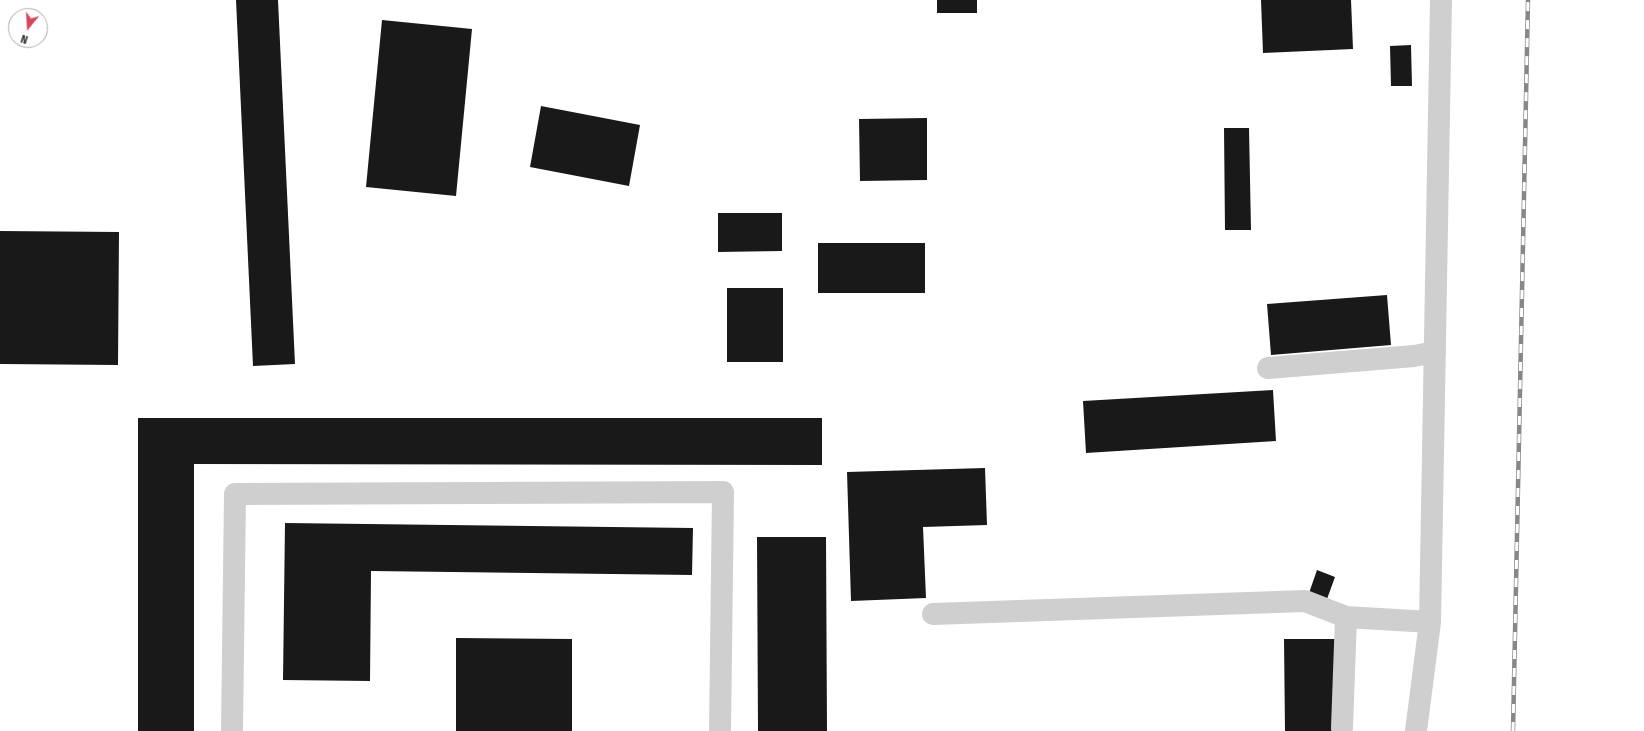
<!DOCTYPE html>
<style>
body{margin:0}
#map{position:relative;width:1644px;height:731px;overflow:hidden;background:#fff;font-family:"Fira Sans Condensed",sans-serif}
canvas{display:block}
.north{position:absolute;left:8px;top:8px;width:40px;height:40px;box-sizing:border-box;background:#fff;border:1px solid #adadad;border-radius:50%;rotate:198deg;font-size:11px;font-weight:700;line-height:16px;text-align:center;color:#323232}
.north::after{content:'';display:block;margin:auto;width:14px;height:18px;background:#d7475f;clip-path:polygon(50% 0,100% 100%,50% 72%,0 100%)}
</style>
<div id="map">
<canvas width="1644" height="731"></canvas>
<div class="north">N</div>
</div>
<script>
const ctx = document.querySelector('canvas').getContext('2d');
ctx.lineJoin = 'round';
function paint(path, color) {
  ctx.fillStyle = color;
  ctx.fill(path, 'evenodd');
}
function toPath(rows) {
  const path = new Path2D();
  for (const r of rows) {
    path.moveTo(r[0], r[1]);
    for (let i = 2; i < r.length; i += 2) path.lineTo(r[i], r[i + 1]);
  }
  return path;
}
function stroke(path, color, width, dash) {
  ctx.strokeStyle = color;
  ctx.lineWidth = width;
  ctx.lineCap = dash ? 'butt' : 'round';
  ctx.setLineDash(dash || []);
  ctx.stroke(path);
}
paint(toPath([
 [236,0,278,0,295,364,253,366],
 [937,0,977,0,977,13,937,13],
 [1261,0,1351,0,1353,49,1263,53],
 [382,20,472,29,456,196,366,187],
 [1411,45,1412,86,1391,86,1390,46],
 [541,106,640,125,629,186,530,167],
 [927,118,927,180,860,181,859,119],
 [1224,128,1249,128,1251,230,1225,230],
 [718,213,782,213,782,251,718,252],
 [0,231,119,232,118,365,0,364],
 [818,243,925,243,925,293,818,293],
 [727,288,783,288,783,362,727,362],
 [1387,295,1391,345,1271,355,1267,304],
 [1273,390,1276,441,1086,453,1083,401],
 [138,418,822,418,822,465,194,464,194,731,138,731],
 [985,468,987,525,923,527,926,598,851,601,847,472],
 [285,523,693,528,692,575,371,571,370,681,283,680],
 [757,537,826,537,827,731,758,731],
 [1317,570,1335,577,1327,599,1309,593],
 [456,638,572,639,572,731,456,731],
 [1284,639,1337,639,1337,731,1285,731]
]), '#191919');
stroke(toPath([
 [1268,368,1414,356,1435,352],
 [933,614,1305,601,1346,617],
 [1342,728,1346,617,1430,622],
 [232,731,235,494,723,492,720,731],
 [1416,731,1430,622,1441,0]
]), '#cfcfcf', 22);
const rail = toPath([
 [1513,731,1528,0]
]);
stroke(rail, '#878787', 4.5);
stroke(rail, '#fff', 3, [9]);
</script>
